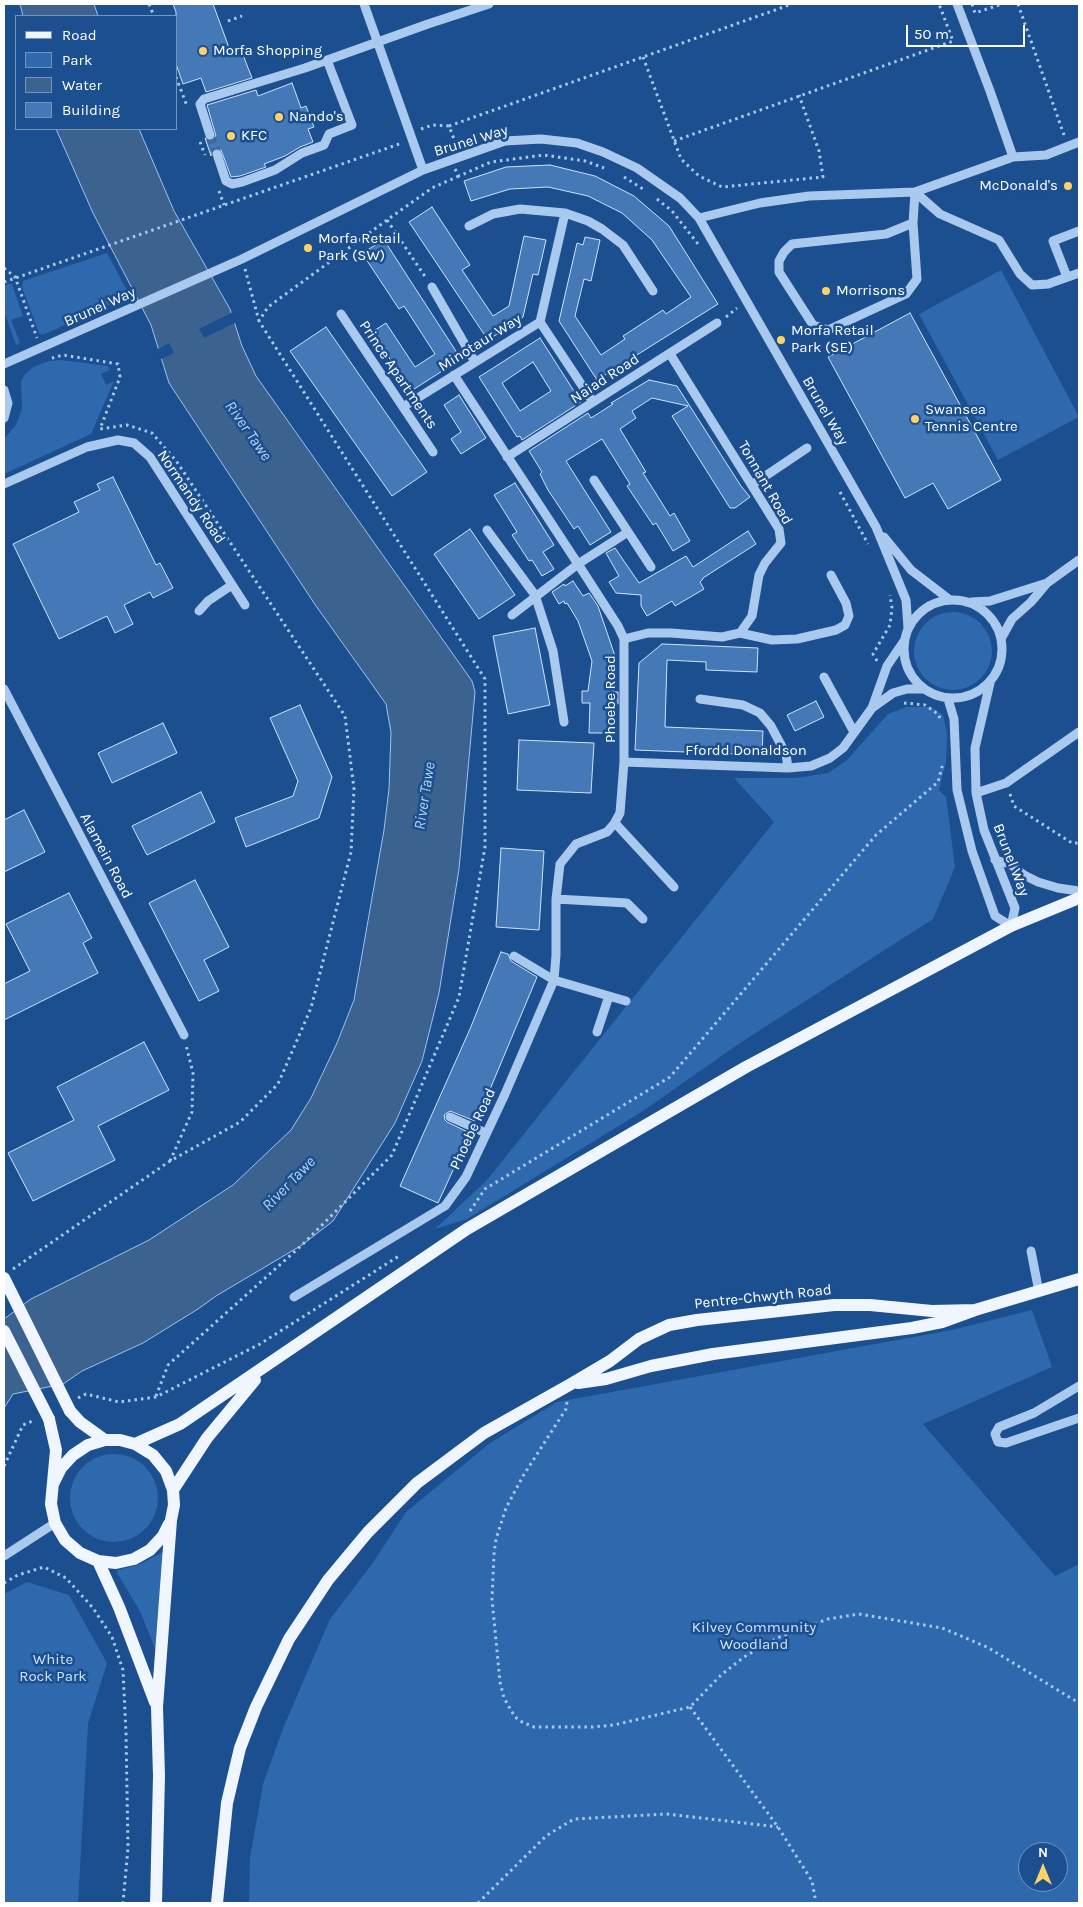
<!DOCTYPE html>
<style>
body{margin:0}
#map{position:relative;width:1083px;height:1907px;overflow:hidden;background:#1b4f8f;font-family:Karla,sans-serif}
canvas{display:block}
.frame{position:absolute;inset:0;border:5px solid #fff;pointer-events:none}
.legend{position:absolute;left:15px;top:15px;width:162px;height:115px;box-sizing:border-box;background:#1b4f8f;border:1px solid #7695bc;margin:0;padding:6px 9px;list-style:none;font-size:15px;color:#fff}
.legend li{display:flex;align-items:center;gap:10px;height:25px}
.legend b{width:25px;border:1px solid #7695bc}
.north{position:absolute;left:1018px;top:1842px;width:50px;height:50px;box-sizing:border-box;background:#1b4f8f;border:1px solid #7695bc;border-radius:50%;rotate:0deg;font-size:14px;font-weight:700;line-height:20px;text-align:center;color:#fff}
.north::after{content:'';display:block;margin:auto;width:18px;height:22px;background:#ffd166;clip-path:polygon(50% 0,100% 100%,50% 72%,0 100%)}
.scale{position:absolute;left:906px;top:25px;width:119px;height:22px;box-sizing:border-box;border:2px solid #fff;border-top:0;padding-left:6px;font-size:15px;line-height:18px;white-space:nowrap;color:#fff;-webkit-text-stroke:4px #1b4f8f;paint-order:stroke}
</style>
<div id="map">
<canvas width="1083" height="1907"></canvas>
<div class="frame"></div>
<ul class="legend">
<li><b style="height:6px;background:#f0f6ff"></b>Road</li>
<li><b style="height:14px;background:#2e69ad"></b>Park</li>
<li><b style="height:14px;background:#3c6290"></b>Water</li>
<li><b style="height:14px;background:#4478b7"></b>Building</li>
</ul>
<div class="north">N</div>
<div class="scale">50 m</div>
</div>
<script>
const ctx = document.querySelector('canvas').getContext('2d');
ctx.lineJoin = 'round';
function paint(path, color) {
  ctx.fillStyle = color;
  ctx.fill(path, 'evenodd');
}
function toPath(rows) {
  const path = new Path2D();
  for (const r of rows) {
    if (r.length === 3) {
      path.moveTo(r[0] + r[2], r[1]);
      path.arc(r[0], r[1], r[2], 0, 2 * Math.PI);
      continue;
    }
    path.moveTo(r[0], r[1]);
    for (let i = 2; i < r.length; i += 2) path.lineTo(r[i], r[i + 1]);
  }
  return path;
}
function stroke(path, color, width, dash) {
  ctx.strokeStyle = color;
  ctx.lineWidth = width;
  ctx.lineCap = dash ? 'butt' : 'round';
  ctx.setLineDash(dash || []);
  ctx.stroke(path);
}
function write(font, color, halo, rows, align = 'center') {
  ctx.font = font + ' Karla,sans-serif';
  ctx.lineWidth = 5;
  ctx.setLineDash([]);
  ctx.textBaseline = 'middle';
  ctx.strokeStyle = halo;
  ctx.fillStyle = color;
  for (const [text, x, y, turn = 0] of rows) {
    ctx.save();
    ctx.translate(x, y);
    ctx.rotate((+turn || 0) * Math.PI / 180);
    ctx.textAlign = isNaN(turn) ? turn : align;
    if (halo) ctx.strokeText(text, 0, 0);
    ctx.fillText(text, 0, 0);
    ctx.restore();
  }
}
paint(toPath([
 [107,253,130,296,47,333,42,335,39,333,22,287,23,281],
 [1001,270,1079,417,998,460,919,314],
 [8,284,12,284,23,316,11,320,20,343,16,345,4,311,4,286],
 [61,360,108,366,110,370,101,374,106,385,114,381,91,434,4,474,4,439,16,425,22,409,21,381,25,374,33,367,49,361],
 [953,651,39],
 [906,707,931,707,943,715,947,733,946,762,939,790,946,797,955,867,933,919,740,1043,643,1111,467,1219,435,1229,487,1180,774,822,734,778,796,778,828,773,846,761,888,714],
 [1032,1310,1052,1367,923,1424,1055,1576,1079,1564,1079,1903,249,1903,250,1858,263,1784,284,1726,330,1619,372,1564,406,1512,490,1443,557,1402,952,1330],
 [1028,1852,1058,1852,1058,1882,1028,1882],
 [114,1498,44],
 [165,1551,157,1649,155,1649,141,1613,117,1573,118,1570,138,1565],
 [27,1582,69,1595,107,1663,88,1724,78,1903,4,1903,4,1594]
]), '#2e69ad');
const water = toPath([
 [20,4,94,4,98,16,23,16,20,4],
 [56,129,139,129,174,211,230,309,242,346,256,376,472,681,475,692,459,869,439,993,422,1061,395,1123,333,1221,302,1245,216,1296,198,1309,143,1343,82,1371,63,1384,13,1394,4,1408,4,1319,31,1299,149,1240,233,1185,291,1130,311,1098,337,1043,354,1000,384,830,389,789,391,732,386,704,316,606,169,383,151,325,93,213,56,129]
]);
paint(water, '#3c6290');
stroke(water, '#9cc4f0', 1);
paint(toPath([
 [233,312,237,322,204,338,199,329],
 [169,343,174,353,159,360,156,350]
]), '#1b4f8f');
const building = toPath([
 [173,4,213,4,231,53,241,50,252,78,206,92,201,78,183,84,176,64,176,12,173,4],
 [292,83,301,108,306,106,314,127,308,129,313,142,300,147,285,156,264,164,266,167,240,176,231,177,221,150,215,148,211,152,211,156,205,138,211,141,216,136,207,105,256,90,258,96,292,83],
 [550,165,595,176,634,196,669,226,718,304,597,380,559,321,577,243,583,245,585,237,600,240,591,281,584,279,575,316,601,355,625,339,623,336,663,310,666,314,691,297,652,240,622,213,588,196,548,187,510,189,471,201,464,181,506,167,550,165],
 [432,207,470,265,462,270,493,316,509,306,524,236,546,240,538,275,533,274,523,317,488,340,409,222,432,207],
 [384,240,461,359,411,391,372,332,386,323,415,367,435,354,404,306,399,309,362,253,384,240],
 [910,313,1001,480,948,509,933,483,905,498,828,357,910,313],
 [326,327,427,472,392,496,290,351,326,327],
 [540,338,581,402,522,440,520,436,517,437,479,377,540,338],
 [533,362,551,391,520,411,502,383,533,362],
 [649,380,677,386,741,486,750,497,735,508,730,508,672,416,688,406,652,398,632,411,636,418,620,429,646,472,643,473,670,516,674,513,690,541,673,551,656,523,653,525,627,486,630,484,602,439,566,461,611,532,590,545,578,526,574,529,548,490,540,474,542,472,529,451,588,413,591,418,613,404,611,403,649,380],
 [459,395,486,438,461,454,451,439,461,432,444,405,459,395],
 [113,477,156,565,160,563,173,588,153,598,150,592,124,605,133,624,115,633,107,616,59,639,13,544,79,512,74,502,100,490,97,484,113,477],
 [515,483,554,545,543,552,554,569,542,576,532,560,529,561,512,535,517,532,494,495,515,483],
 [470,529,515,595,479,619,434,554,470,529],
 [748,531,756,544,703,578,703,579,700,582,704,589,675,606,672,601,647,616,641,606,641,595,616,593,609,582,619,576,606,553,615,548,639,583,686,556,693,567,748,531],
 [573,581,583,596,589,593,598,606,616,659,613,692,618,692,618,704,612,704,611,733,589,733,590,703,582,703,582,691,588,691,592,661,578,621,567,603,565,604,564,601,559,604,552,592,564,584,565,586,573,581],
 [535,628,550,705,508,714,493,636,535,628],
 [662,644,758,648,757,672,706,670,706,662,667,660,665,727,763,731,762,755,635,750,639,663,662,644],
 [816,701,824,717,795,731,787,715,816,701],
 [300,705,332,777,319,818,246,847,235,818,293,796,298,781,270,718,300,705],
 [163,723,177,753,112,783,98,753,163,723],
 [519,740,594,743,591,793,517,790,519,740],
 [201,792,215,822,147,855,132,826,201,792],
 [24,810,45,852,4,872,4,820,24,810],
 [501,848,544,851,539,930,496,927,501,848],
 [195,880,229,947,204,960,219,991,199,1001,149,903,195,880],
 [69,893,92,938,83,943,98,973,4,1020,4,984,30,971,6,924,69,893],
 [501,952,508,954,511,961,537,977,478,1118,476,1118,475,1121,450,1111,444,1115,445,1120,447,1122,470,1133,438,1203,400,1186,470,1029,501,952],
 [144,1042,169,1090,98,1126,115,1160,33,1201,8,1153,74,1120,57,1087,144,1042]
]);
paint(building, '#4478b7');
stroke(building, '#cfe3fa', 1);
stroke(toPath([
 [210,135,217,154]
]), '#3d69a0', 9, [9, 4.5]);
stroke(toPath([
 [149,4,154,16],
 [972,4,975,13,1002,4],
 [1018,4,1064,135],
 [228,21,242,16],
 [643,57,681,159,699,176,722,187,823,177,819,151,799,95],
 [176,77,187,106],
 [449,126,792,4],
 [421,129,433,125,449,126,457,147],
 [674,141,953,41,939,4],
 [200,142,205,155],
 [455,169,459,176,491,162,544,155,585,161,604,168],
 [624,177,646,191],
 [219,191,224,205],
 [657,199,672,211,698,244],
 [387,220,426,278],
 [4,268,15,277,37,338],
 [245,269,259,321],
 [4,282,402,143],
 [726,317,737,308],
 [840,492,868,544],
 [877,661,873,654,890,625,892,608,890,595],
 [904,703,925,705,938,714,940,718],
 [1010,794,1014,806,1072,843,1079,843],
 [170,1161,192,1112,193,1073,186,1045],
 [470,1211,485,1189,670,1077,876,835,938,782,943,763],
 [13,1269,170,1161,240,1122,278,1084,311,1008,351,852,354,789,345,716,177,462,152,433,127,425,100,429,120,377,118,364,63,355,49,359],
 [156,1396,168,1365,302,1245,392,1155,459,997,485,847,485,679,259,321,268,307,387,220,432,188,459,176],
 [78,1398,86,1394,119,1402,156,1397,260,1344,399,1256],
 [567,1402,566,1409,523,1476,506,1508,496,1539,494,1554,492,1599,500,1682,504,1698,515,1717,522,1722,534,1727,593,1727,614,1725,690,1707,721,1675,744,1657,777,1638,828,1619,859,1614,942,1628,987,1647,1079,1703],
 [4,1466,23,1425,35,1420],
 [4,1583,18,1575,44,1567,66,1578,93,1608,112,1637,123,1670,126,1733,128,1848,123,1903],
 [690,1707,778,1827,812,1881,816,1903],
 [478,1903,546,1836,574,1819,666,1814,778,1827]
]), '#a9c9ee', 3, [2.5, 4]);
stroke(toPath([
 [364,4,423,170],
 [957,4,990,91,1013,157],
 [210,135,200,104,204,99,305,68,428,24,489,4],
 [217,154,226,181,232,184,242,182,275,170,302,153,324,145,329,134,352,125,327,60],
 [915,192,940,214,999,240,1020,274,1032,285,1048,284,1079,273],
 [699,218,760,203,809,196,915,192,1013,157,1046,155,1079,142],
 [913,223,886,234,792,244,784,252,779,261,779,272,813,325,828,330,906,294,917,279,913,223,915,192],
 [469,226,493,214,520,209,565,213,588,221,602,229,623,245,653,291],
 [1067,277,1053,241,1079,231],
 [432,287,475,362],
 [341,314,433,452],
 [540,322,565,213],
 [540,322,593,402],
 [4,364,242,259,423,170,505,141,541,139,577,143,603,152,637,168,680,198,699,218,876,527,906,600,908,628],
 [4,390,8,403,4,418],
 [403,407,540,322],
 [507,457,717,323],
 [594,480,651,567],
 [4,484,87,447,118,440,134,443,150,457,245,605],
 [752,485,807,448],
 [487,530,535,595,553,651,564,722],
 [884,537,911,570,950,600],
 [953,649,49],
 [971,602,990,601,1047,583],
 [199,611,208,601,232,585],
 [512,615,578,564,628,532],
 [740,633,772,640,797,639,836,630,845,625,849,616,846,603,831,575],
 [1002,637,1012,619,1031,602,1047,583,1079,560],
 [624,639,648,633,671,633,722,637,740,633,752,616,759,575,765,563,781,543,779,529,670,354],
 [824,677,854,732],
 [4,689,184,1035],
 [700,699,743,705,760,713,771,726,786,754,788,768],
 [948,699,954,719,957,790,972,851,995,916,1011,926,1015,908,984,830,976,793,975,748,990,683],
 [872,708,887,666,904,641],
 [624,762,788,768,811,766,830,758,843,748,872,708,893,693,907,689,924,689],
 [976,793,1006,783,1079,732],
 [615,823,674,887],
 [995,860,1010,864,1024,875,1038,882,1058,888,1079,891],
 [556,899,627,903,643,919],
 [514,956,554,980,626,1001],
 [597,1032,609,996],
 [450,1117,486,1133],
 [1031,1251,1039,1292],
 [294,1297,445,1206,466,1177,505,1094,554,980,556,955,556,899,560,864,576,844,607,832,614,824,620,813,624,762,624,639,618,626,578,564,454,375],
 [1079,1386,1034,1413,999,1427,995,1434,998,1442,1006,1443,1079,1418],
 [4,1556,55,1523]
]), '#a9c9ee', 9);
stroke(toPath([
 [578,1383,606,1379,651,1366,713,1354,912,1328,942,1322,975,1310,1079,1279],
 [70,1411,80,1422,105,1440],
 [49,1419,56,1450,51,1504,55,1523,65,1540,80,1553,98,1561,116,1563,134,1559,150,1550,163,1536,169,1524],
 [135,1444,180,1424,467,1229,746,1067,1011,926,1079,898],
 [53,1484,61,1468,73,1455,88,1445,105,1440,120,1440,135,1444,153,1455,166,1471,173,1490,174,1505,171,1520,157,1707,159,1776,156,1903],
 [173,1490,207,1438,255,1380],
 [98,1561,119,1607,155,1702],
 [217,1903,227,1803,240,1748,256,1707,289,1639,328,1580,368,1532,417,1483,484,1433,571,1384,610,1361,639,1339,669,1325,697,1320,834,1305,870,1305,932,1311,975,1310]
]), '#f0f6ff', 12);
stroke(toPath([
 [4,1278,70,1411],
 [4,1331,49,1419]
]), '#f0f6ff', 12);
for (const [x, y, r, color] of [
 [203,51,5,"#ffd166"],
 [279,117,5,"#ffd166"],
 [231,136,5,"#ffd166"],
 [1068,186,5,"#ffd166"],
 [308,248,5,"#ffd166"],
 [826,291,5,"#ffd166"],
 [781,340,5,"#ffd166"],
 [915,419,5,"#ffd166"]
]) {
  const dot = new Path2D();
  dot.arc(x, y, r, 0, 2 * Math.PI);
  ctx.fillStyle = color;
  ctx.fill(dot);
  stroke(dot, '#1b4f8f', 2);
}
write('15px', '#fff', '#1b4f8f', [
 ["Morfa Shopping",213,51],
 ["Nando's",289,117],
 ["KFC",241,136],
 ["McDonald's",1058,186,"right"],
 ["Morfa Retail",318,239],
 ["Park (SW)",318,256],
 ["Morrisons",836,291],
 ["Morfa Retail",791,331],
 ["Park (SE)",791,348],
 ["Swansea",925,410],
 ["Tennis Centre",925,427]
], 'left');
write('15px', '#fff', '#1b4f8f', [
 ["Brunel Way",471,141,-17],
 ["Brunel Way",100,307,-24],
 ["Minotaur Way",480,343,-32],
 ["Prince Apartments",398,375,56],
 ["Naiad Road",605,379,-33],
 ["Brunel Way",825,411,60],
 ["Tonnant Road",765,483,60],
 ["Normandy Road",191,497,56],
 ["Phoebe Road",611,699,-90],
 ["Ffordd Donaldson",746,751],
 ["Alamein Road",106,856,62],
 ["Brunel Way",1011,860,69],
 ["Phoebe Road",473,1129,-65],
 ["Pentre-Chwyth Road",763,1297,-6]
]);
write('15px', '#cfe3fa', '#1b4f8f', [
 ["Kilvey Community",754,1628],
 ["Woodland",754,1645],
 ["White",53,1660],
 ["Rock Park",53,1677]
]);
write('italic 16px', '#b5d3f5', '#1b4f8f', [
 ["River Tawe",248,431,55],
 ["River Tawe",425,796,-81],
 ["River Tawe",289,1184,-46]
]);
</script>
